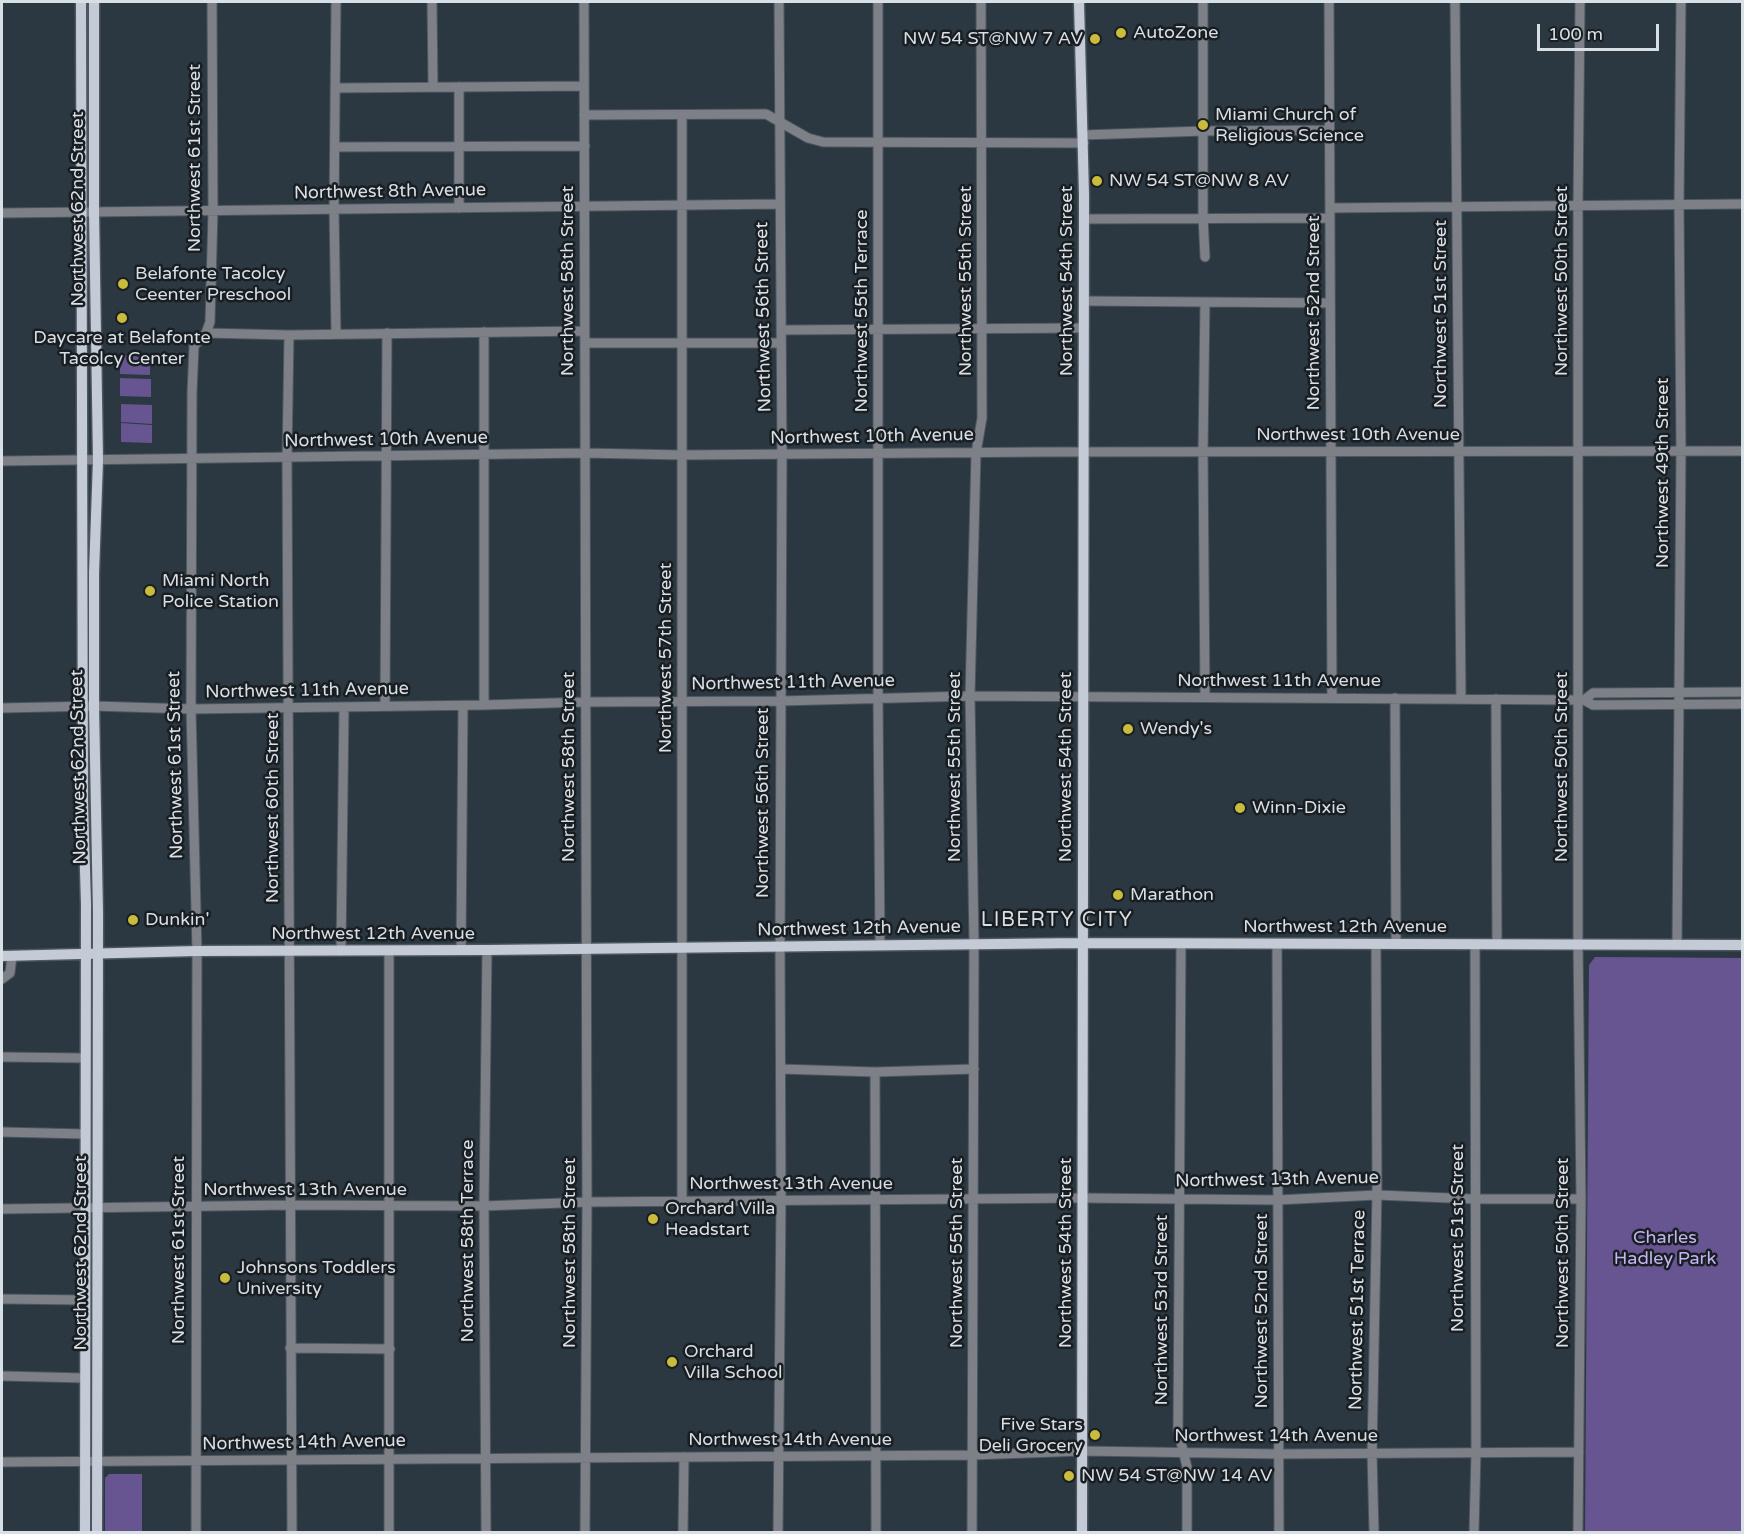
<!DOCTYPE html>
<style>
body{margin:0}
#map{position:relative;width:1744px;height:1534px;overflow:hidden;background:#2c3841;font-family:"Varela Round",sans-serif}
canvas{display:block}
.frame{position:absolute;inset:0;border:3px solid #d8dfe5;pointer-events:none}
.scale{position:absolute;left:1537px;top:24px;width:122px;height:27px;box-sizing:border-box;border:3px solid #d8dfe5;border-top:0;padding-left:8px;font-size:18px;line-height:21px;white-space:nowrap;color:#d8dfe5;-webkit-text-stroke:4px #191e22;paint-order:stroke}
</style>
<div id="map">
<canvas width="1744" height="1534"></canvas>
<div class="frame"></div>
<div class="scale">100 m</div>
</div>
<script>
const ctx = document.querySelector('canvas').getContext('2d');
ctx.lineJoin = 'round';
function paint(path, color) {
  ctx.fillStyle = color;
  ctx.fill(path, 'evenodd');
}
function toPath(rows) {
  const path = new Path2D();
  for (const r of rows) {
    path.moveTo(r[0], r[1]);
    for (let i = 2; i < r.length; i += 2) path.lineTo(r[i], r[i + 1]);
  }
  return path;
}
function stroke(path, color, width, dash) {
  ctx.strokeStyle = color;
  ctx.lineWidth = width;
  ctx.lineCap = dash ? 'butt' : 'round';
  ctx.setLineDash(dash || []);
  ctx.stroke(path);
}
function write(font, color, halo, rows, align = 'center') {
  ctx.font = font + ' "Varela Round",sans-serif';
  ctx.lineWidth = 5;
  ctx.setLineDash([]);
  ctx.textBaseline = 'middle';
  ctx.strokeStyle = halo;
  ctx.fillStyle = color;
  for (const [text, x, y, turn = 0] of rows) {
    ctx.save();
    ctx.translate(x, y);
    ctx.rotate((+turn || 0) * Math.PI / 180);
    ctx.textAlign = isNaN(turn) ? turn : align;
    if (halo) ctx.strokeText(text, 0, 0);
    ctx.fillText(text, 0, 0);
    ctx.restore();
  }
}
paint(toPath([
 [120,355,150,357,150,375,120,374],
 [120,378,151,379,151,397,120,396],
 [121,404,152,405,152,424,121,422],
 [121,423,152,425,152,443,121,442],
 [1595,957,1742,958,1742,1532,1585,1532,1589,965],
 [109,1474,142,1474,142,1532,105,1532,105,1478]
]), '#665590');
const minor = toPath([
 [336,2,334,208,336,334],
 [432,2,433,87],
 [584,2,587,1202,585,1532],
 [878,2,878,698,880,945],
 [1203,2,1203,217,1205,257],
 [1329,2,1332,697],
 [1455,2,1461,698],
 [459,87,459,208],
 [335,88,584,86],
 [584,115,766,114,808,138,823,142,1084,143],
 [1083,135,1204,131,1330,130],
 [335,147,585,146],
 [1330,208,1742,204],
 [2,213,779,204],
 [1084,219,1330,218],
 [1084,301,1330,303],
 [1205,302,1203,452,1205,696],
 [781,330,1084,328],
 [484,332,484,705],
 [206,333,289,335,584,331],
 [289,335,287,459,292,1532],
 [585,343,781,343],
 [2,461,584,453,682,455,1040,452,1742,451],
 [1395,698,1396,944],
 [1496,699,1497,944],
 [1584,700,1593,705,1742,704],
 [385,706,387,333],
 [2,708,94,706,191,709,484,705,586,702,780,701,970,696,1579,700,1584,700,1593,693,1742,692],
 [1181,943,1178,1430,1187,1467,1187,1532],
 [1277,944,1279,1532],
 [1677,944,1681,451,1679,204,1681,2],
 [461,950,463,706],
 [341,951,344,707],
 [389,951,389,1532],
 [2,979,10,973,12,956],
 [2,1057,85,1058],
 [781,1069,875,1072,974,1069],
 [875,1072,876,1532],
 [2,1132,85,1134],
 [682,1202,682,115],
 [2,1209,289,1205,484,1206,587,1202,1083,1198,1277,1200,1377,1195,1474,1199,1581,1199],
 [2,1299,85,1300],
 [290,1348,390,1349],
 [2,1376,85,1378],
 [2,1462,973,1455,1082,1451,1279,1454,1579,1452],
 [196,1532,197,951,191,709,192,393,194,346,206,333,210,322,213,211,212,2],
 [486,1532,484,1206,487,950],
 [683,1532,684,1457],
 [778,1532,781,1201,780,946,782,454,779,2],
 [972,1532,974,944,970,696,976,453,982,418,981,2],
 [1374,1532,1372,1454,1377,1190,1376,944],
 [1474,1532,1476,1452,1475,944],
 [1578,1532,1581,1199,1578,944,1578,204,1580,2]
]);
const major = toPath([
 [81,2,83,802,86,904,85,1532],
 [94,2,94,211,98,460,94,573,94,706,98,913,97,1532],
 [1079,2,1084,195,1082,1532],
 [2,956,197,951,487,950,1082,943,1742,945]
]);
stroke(minor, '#4b565f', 11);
stroke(major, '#4b565f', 13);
stroke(minor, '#7e8087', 9);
stroke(major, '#c5cad7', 10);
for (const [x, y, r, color] of [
 [1121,33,6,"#c9bb3b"],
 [1095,39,6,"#c9bb3b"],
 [1203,125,6,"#c9bb3b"],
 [1097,181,6,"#c9bb3b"],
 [123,284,6,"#c9bb3b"],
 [122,318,6,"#c9bb3b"],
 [150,591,6,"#c9bb3b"],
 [1128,729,6,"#c9bb3b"],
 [1240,808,6,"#c9bb3b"],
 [1118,895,6,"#c9bb3b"],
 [133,920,6,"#c9bb3b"],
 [653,1219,6,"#c9bb3b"],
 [225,1278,6,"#c9bb3b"],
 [672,1362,6,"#c9bb3b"],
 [1095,1435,6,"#c9bb3b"],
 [1069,1476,6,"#c9bb3b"]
]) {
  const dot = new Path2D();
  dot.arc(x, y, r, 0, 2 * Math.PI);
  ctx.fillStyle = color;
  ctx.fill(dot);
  stroke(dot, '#191e22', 2);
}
write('18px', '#d8dfe5', '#191e22', [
 ["AutoZone",1133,33],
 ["NW 54 ST@NW 7 AV",1083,39,"right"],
 ["Miami Church of",1215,115],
 ["Religious Science",1215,136],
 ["NW 54 ST@NW 8 AV",1109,181],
 ["Belafonte Tacolcy",135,274],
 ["Ceenter Preschool",135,295],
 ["Daycare at Belafonte",122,338,"center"],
 ["Tacolcy Center",122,359,"center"],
 ["Miami North",162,581],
 ["Police Station",162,602],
 ["Wendy's",1140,729],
 ["Winn-Dixie",1252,808],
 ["Marathon",1130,895],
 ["Dunkin'",145,920],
 ["Orchard Villa",665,1209],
 ["Headstart",665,1230],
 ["Johnsons Toddlers",237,1268],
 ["University",237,1289],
 ["Orchard",684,1352],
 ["Villa School",684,1373],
 ["Five Stars",1083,1425,"right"],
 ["Deli Grocery",1083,1446,"right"],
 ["NW 54 ST@NW 14 AV",1081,1476]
], 'left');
write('18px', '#d8dfe5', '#191e22', [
 ["Northwest 61st Street",195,158,-90],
 ["Northwest 8th Avenue",390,192,-1],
 ["Northwest 62nd Street",78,209,-90],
 ["Northwest 58th Street",568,281,-90],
 ["Northwest 55th Street",966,281,-90],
 ["Northwest 54th Street",1067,281,-90],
 ["Northwest 50th Street",1562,281,-90],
 ["Northwest 55th Terrace",862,311,-90],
 ["Northwest 52nd Street",1314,313,-90],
 ["Northwest 51st Street",1441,314,-90],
 ["Northwest 56th Street",764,317,-91],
 ["Northwest 10th Avenue",1358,435],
 ["Northwest 10th Avenue",872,437,-1],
 ["Northwest 10th Avenue",386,440,-1],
 ["Northwest 49th Street",1663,473,-90],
 ["Northwest 57th Street",666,658,-90],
 ["Northwest 11th Avenue",1279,681],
 ["Northwest 11th Avenue",793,683,-1],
 ["Northwest 11th Avenue",307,691,-1],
 ["Northwest 61st Street",176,765,-91],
 ["Northwest 62nd Street",79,767,-91],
 ["Northwest 58th Street",569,767,-90],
 ["Northwest 55th Street",955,767,-90],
 ["Northwest 54th Street",1066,767,-90],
 ["Northwest 50th Street",1562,767,-90],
 ["Northwest 56th Street",763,803,-90],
 ["Northwest 60th Street",273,808,-90],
 ["Northwest 12th Avenue",1345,927],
 ["Northwest 12th Avenue",859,929,-1],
 ["Northwest 12th Avenue",373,934],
 ["Northwest 13th Avenue",1277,1180,-1],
 ["Northwest 13th Avenue",791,1184],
 ["Northwest 13th Avenue",305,1190],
 ["Northwest 51st Street",1458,1238,-90],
 ["Northwest 58th Terrace",468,1241,-90],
 ["Northwest 61st Street",179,1250,-90],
 ["Northwest 62nd Street",81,1253,-90],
 ["Northwest 58th Street",570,1253,-90],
 ["Northwest 55th Street",957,1253,-90],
 ["Northwest 54th Street",1066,1253,-90],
 ["Northwest 50th Street",1563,1253,-90],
 ["Northwest 53rd Street",1162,1310,-90],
 ["Northwest 51st Terrace",1358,1310,-89],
 ["Northwest 52nd Street",1262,1311,-90],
 ["Northwest 14th Avenue",1276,1436],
 ["Northwest 14th Avenue",790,1440],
 ["Northwest 14th Avenue",304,1443,-1]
]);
write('18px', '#c4b4f3', '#191e22', [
 ["Charles",1665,1238],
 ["Hadley Park",1665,1259]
]);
ctx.letterSpacing = '1.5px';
write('20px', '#d8dfe5', '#191e22', [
 ["LIBERTY CITY",1057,921]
]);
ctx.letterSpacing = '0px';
</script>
